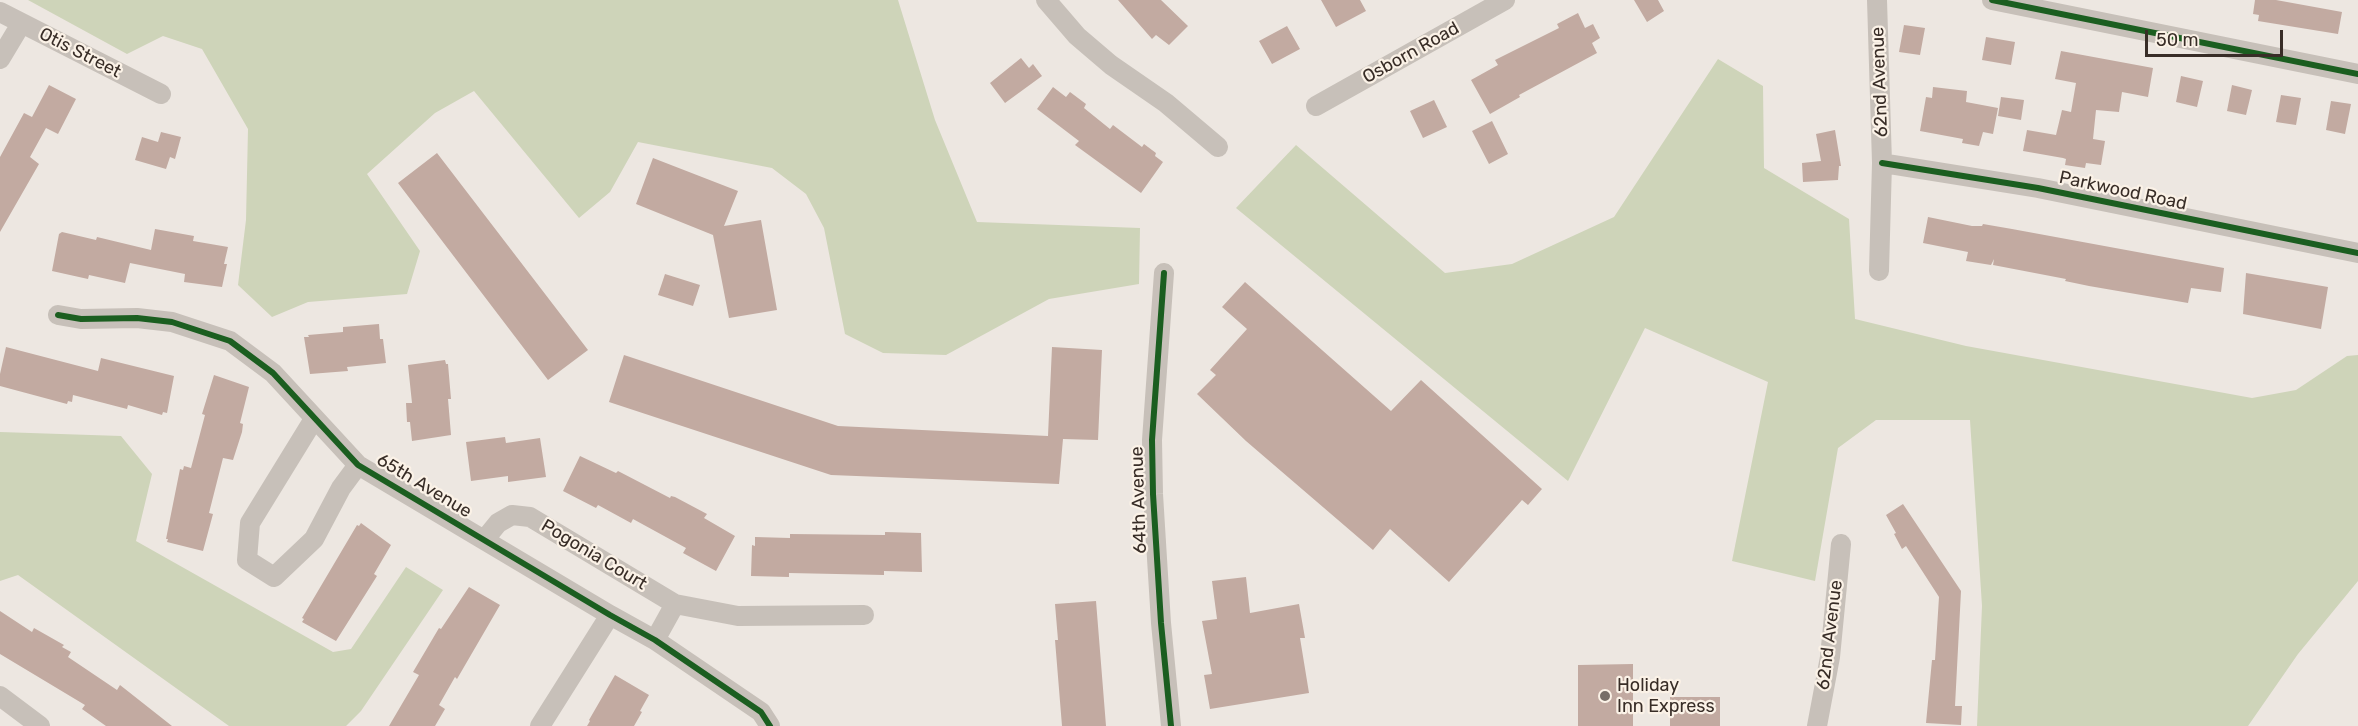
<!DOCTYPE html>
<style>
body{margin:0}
#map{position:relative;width:2358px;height:726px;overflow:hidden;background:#ede7e1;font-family:Rubik,sans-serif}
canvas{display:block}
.scale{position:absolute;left:2145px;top:30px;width:138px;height:27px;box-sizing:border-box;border:3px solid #382d27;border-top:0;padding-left:8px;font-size:18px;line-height:21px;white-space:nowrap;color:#382d27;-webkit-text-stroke:4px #fbf2e7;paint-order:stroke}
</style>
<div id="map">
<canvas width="2358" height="726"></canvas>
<div class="scale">50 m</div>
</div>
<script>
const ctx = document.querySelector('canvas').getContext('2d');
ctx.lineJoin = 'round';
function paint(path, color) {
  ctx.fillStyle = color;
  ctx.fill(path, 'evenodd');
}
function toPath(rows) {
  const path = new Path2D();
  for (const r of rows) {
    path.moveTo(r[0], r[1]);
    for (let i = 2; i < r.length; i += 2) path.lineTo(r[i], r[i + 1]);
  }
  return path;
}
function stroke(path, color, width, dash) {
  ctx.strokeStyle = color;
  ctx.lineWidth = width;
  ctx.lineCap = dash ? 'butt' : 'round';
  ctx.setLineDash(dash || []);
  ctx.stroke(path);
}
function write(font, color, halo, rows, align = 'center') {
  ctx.font = font + ' Rubik,sans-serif';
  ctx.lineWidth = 4.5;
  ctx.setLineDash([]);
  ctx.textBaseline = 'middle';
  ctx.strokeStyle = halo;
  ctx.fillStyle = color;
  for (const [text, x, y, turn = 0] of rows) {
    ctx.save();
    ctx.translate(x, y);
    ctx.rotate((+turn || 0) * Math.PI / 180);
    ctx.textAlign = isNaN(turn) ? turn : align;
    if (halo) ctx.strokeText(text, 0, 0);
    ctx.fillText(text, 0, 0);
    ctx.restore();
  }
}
paint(toPath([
 [28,0,898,0,935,120,977,222,1140,228,1139,284,1049,299,946,355,883,353,845,334,824,228,806,194,772,168,638,142,610,192,579,218,474,91,435,113,367,174,420,251,407,294,308,302,272,317,238,285,246,220,248,129,202,49,163,36,127,54],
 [1718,59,1763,86,1764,168,1849,219,1855,319,1966,346,2252,398,2296,390,2347,356,2358,355,2358,581,2298,654,2248,726,1977,726,1982,606,1970,420,1876,420,1838,448,1815,581,1732,561,1768,382,1645,328,1568,481,1236,208,1296,145,1445,273,1512,264,1614,217],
 [0,432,121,436,152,474,136,541,333,652,351,649,406,567,443,590,361,711,346,726,229,726,18,575,0,581]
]), '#ced4b9');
paint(toPath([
 [1118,0,1161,0,1188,26,1169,45,1156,35,1152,39],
 [1321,0,1360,0,1366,11,1336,27],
 [1634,0,1658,0,1664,11,1647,22],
 [2255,0,2276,0,2342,12,2338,34,2258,21,2259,15,2253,14],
 [1578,13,1585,28,1593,24,1600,38,1592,43,1597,53,1519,95,1520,97,1490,114,1471,80,1498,65,1495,60,1559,28,1557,24],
 [1904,25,1925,28,1920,55,1899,52],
 [1287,26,1300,49,1272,64,1259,41],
 [1986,37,2015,42,2011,65,1982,60],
 [2061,51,2153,68,2148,97,2122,92,2119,112,2096,110,2093,139,2105,141,2101,165,2086,163,2085,168,2065,165,2066,159,2063,158,2023,151,2027,130,2056,135,2062,110,2071,112,2076,83,2055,79],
 [1021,58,1029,68,1033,64,1042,76,1005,103,990,83],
 [2181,76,2203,81,2197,107,2176,102],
 [49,85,76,99,58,134,46,128,30,157,39,164,0,232,0,157,24,113,32,117],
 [2232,85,2252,90,2246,115,2227,111],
 [1053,87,1066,97,1070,92,1086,104,1084,108,1110,129,1113,125,1142,147,1144,144,1156,153,1155,156,1163,162,1141,193,1075,145,1079,141,1037,109],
 [1933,87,1967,91,1966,102,1998,108,1993,134,1983,132,1979,146,1962,143,1963,139,1920,131,1926,97,1932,98],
 [2281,95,2301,98,2296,125,2276,122],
 [2001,97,2024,100,2021,120,1998,116],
 [1434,100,1447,127,1423,138,1410,111],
 [2331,101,2351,104,2345,134,2326,130],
 [1492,121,1508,154,1489,164,1472,131],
 [1835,130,1841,166,1839,166,1838,180,1803,182,1802,163,1821,161,1816,134],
 [161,132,181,137,175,159,170,157,166,169,135,160,142,137,158,142],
 [437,153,588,350,548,380,398,183],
 [653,158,738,191,724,226,761,220,777,310,729,318,713,235,636,204],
 [1928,217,1972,226,1982,226,1983,224,2012,229,2224,268,2221,292,2191,288,2188,303,2089,286,2065,281,2066,279,1993,265,1994,259,1991,265,1966,261,1968,252,1923,243],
 [155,229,194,236,193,241,228,247,224,264,227,264,222,287,184,282,185,274,130,263,125,283,89,275,88,279,52,271,59,234,62,232,96,240,97,237,151,250],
 [2246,273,2328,287,2321,329,2243,314],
 [665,274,700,285,693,306,658,295],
 [1245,282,1391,411,1421,380,1542,489,1528,505,1522,500,1449,582,1390,529,1373,550,1246,441,1197,394,1216,375,1210,370,1247,329,1222,307],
 [379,324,380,339,383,339,386,363,347,367,348,371,310,374,304,337,309,337,308,335,343,332,343,327],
 [6,347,98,371,101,358,174,376,167,413,163,412,162,415,128,405,127,409,73,395,72,402,68,401,67,404,0,386,0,374],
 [1052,347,1102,350,1098,440,1063,439,1059,484,831,475,609,402,624,355,838,426,1048,436],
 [445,360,446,364,448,364,451,399,448,399,451,435,412,441,410,422,407,422,406,403,412,403,408,365],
 [214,375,249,387,240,423,243,424,242,432,233,460,223,458,209,513,213,514,203,551,167,542,168,539,166,539,180,469,183,470,184,466,191,468,205,415,202,414],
 [505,437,506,443,540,438,546,477,508,482,508,476,471,481,466,442],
 [580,456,616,473,618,471,670,498,671,496,675,497,707,514,704,518,735,536,716,571,683,553,686,548,633,519,631,523,598,505,596,508,563,491],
 [1903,504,1961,591,1955,706,1962,706,1961,725,1926,723,1932,660,1935,660,1939,597,1906,546,1902,549,1894,534,1896,533,1886,515],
 [361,523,391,545,374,574,377,576,336,641,302,622,304,619,302,618,357,525,359,526],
 [885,532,921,533,922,572,884,571,884,575,789,573,789,577,751,576,752,545,755,546,755,537,790,538,790,534,885,535],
 [1246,577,1250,613,1299,604,1305,638,1300,638,1309,693,1210,709,1204,675,1212,674,1202,621,1217,619,1212,581],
 [469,587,500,605,457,679,455,677,439,705,445,709,435,726,389,726,419,675,413,672,439,628,441,629],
 [1096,601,1106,726,1062,726,1055,640,1058,640,1055,604],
 [0,611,32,632,34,628,64,645,62,647,71,652,68,657,117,690,120,685,172,726,106,726,82,709,85,705,0,654],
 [1633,664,1633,726,1578,726,1578,665],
 [615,675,649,695,640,711,642,712,634,726,587,726,590,721,589,720],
 [1670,697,1720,697,1720,726,1670,726]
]), '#c2aaa1');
stroke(toPath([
 [1046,0,1077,36,1111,65,1166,103,1218,147],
 [1877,0,1882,163,1879,271],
 [1992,0,2358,74],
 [0,12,161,94],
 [0,59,21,24],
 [1316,106,1505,0],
 [1882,163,2038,188,2358,253],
 [1164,273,1152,440,1153,494,1161,623,1171,726],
 [58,315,81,319,137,318,172,322,230,341,273,373,358,465,610,615,655,640,761,712,770,726],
 [314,419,250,523,247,560,274,577,314,539,341,488,358,465],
 [485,539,498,523,512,515,530,517,675,604,738,616,864,615],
 [655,640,675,604],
 [0,696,40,726],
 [540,726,610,615],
 [1817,726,1830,657,1841,544]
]), '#c7c0b9', 20);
stroke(toPath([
 [1992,0,2358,74],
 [1882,163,2038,188,2358,253],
 [1164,273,1152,440,1153,494,1161,623,1171,726],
 [58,315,81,319,137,318,172,322,230,341,273,373,358,465,610,615,655,640,761,712,770,726]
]), '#1b5e20', 6);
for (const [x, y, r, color] of [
 [1605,696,6,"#776e68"]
]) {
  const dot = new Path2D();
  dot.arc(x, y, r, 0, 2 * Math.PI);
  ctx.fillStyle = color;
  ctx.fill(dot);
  stroke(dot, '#fbf2e7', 2);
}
write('18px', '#382d27', '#fbf2e7', [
 ["Otis Street",80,53,27],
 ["Osborn Road",1411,53,-29],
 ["62nd Avenue",1880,82,-92],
 ["Parkwood Road",2123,191,12],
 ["65th Avenue",424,486,31],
 ["64th Avenue",1139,500,-92],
 ["Pogonia Court",594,555,31],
 ["62nd Avenue",1830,635,-83]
]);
write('18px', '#382d27', '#fbf2e7', [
 ["Holiday",1617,686],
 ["Inn Express",1617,707]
], 'left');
</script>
